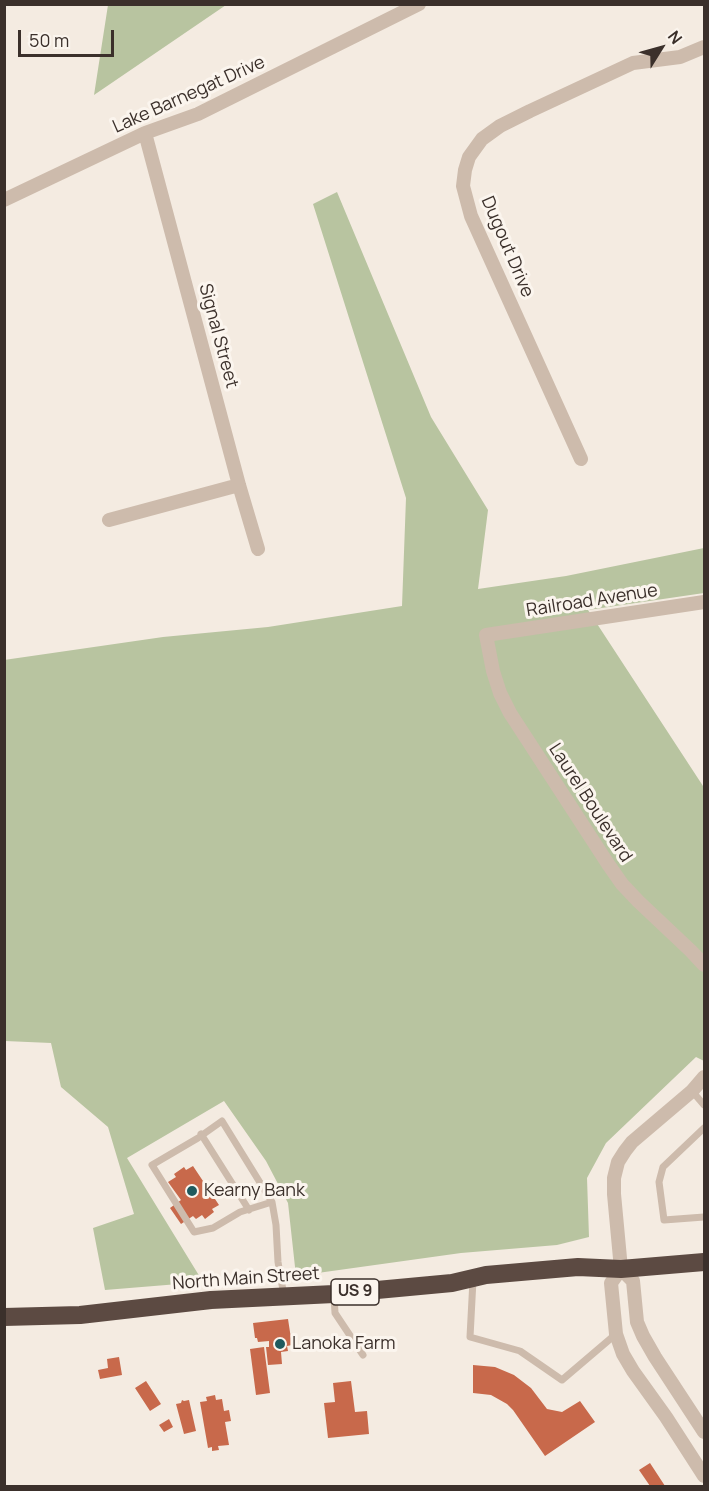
<!DOCTYPE html>
<style>
body{margin:0}
#map{position:relative;width:709px;height:1491px;overflow:hidden;background:#f4ebe1;font-family:Manrope,sans-serif}
canvas{display:block}
.frame{position:absolute;inset:0;border:6px solid #3b302b;pointer-events:none}
.north{position:absolute;left:631px;top:18px;width:60px;height:60px;-webkit-text-stroke:4px #fbf5ee;paint-order:stroke;rotate:53deg;font-size:16px;font-weight:700;line-height:24px;text-align:center;color:#3b302b}
.north::after{content:'';display:block;margin:auto;width:21px;height:27px;background:#3b302b;clip-path:polygon(50% 0,100% 100%,50% 72%,0 100%)}
.scale{position:absolute;left:18px;top:30px;width:96px;height:27px;box-sizing:border-box;border:3px solid #3b302b;border-top:0;padding-left:8px;font-size:18px;line-height:21px;white-space:nowrap;color:#3b302b;-webkit-text-stroke:4px #fbf5ee;paint-order:stroke}
</style>
<div id="map">
<canvas width="709" height="1491"></canvas>
<div class="frame"></div>
<div class="north">N</div>
<div class="scale">50 m</div>
</div>
<script>
const ctx = document.querySelector('canvas').getContext('2d');
ctx.lineJoin = 'round';
function paint(path, color) {
  ctx.fillStyle = color;
  ctx.fill(path, 'evenodd');
}
function toPath(rows) {
  const path = new Path2D();
  for (const r of rows) {
    path.moveTo(r[0], r[1]);
    for (let i = 2; i < r.length; i += 2) path.lineTo(r[i], r[i + 1]);
  }
  return path;
}
function stroke(path, color, width, dash) {
  ctx.strokeStyle = color;
  ctx.lineWidth = width;
  ctx.lineCap = dash ? 'butt' : 'round';
  ctx.setLineDash(dash || []);
  ctx.stroke(path);
}
function write(font, color, halo, rows, align = 'center') {
  ctx.font = font + ' Manrope,sans-serif';
  ctx.lineWidth = 6;
  ctx.setLineDash([]);
  ctx.textBaseline = 'middle';
  ctx.strokeStyle = halo;
  ctx.fillStyle = color;
  for (const [text, x, y, turn = 0] of rows) {
    ctx.save();
    ctx.translate(x, y);
    ctx.rotate((+turn || 0) * Math.PI / 180);
    ctx.textAlign = isNaN(turn) ? turn : align;
    if (halo) ctx.strokeText(text, 0, 0);
    ctx.fillText(text, 0, 0);
    ctx.restore();
  }
}
paint(toPath([
 [108,5,108,4,226,5,94,95],
 [337,192,431,417,488,510,478,589,566,576,704,548,704,593,588,610,703,786,704,787,704,1061,696,1057,606,1143,587,1178,589,1237,557,1245,461,1253,296,1276,288,1203,266,1161,224,1101,127,1158,203,1282,105,1290,93,1228,134,1214,108,1127,61,1087,51,1043,5,1041,4,660,163,637,268,627,402,606,406,498,313,204]
]), '#b8c4a0');
paint(toPath([
 [193,1166,219,1205,212,1209,214,1212,205,1219,202,1215,196,1219,193,1216,181,1224,170,1208,181,1200,168,1182,176,1177,174,1174,184,1167,186,1170],
 [288,1319,292,1345,287,1346,288,1351,281,1352,282,1364,268,1365,266,1347,269,1347,269,1341,258,1342,257,1338,255,1338,253,1323],
 [264,1347,270,1393,256,1395,250,1349],
 [119,1357,122,1375,100,1379,98,1370,108,1368,107,1359],
 [473,1365,495,1367,514,1375,531,1388,547,1409,562,1412,580,1401,595,1422,545,1456,513,1410,507,1404,491,1395,473,1393],
 [146,1381,161,1404,150,1411,135,1388],
 [351,1381,355,1412,367,1411,369,1434,328,1438,324,1403,335,1402,333,1383],
 [215,1395,216,1400,222,1399,224,1411,229,1410,231,1421,225,1422,229,1445,218,1446,219,1450,212,1451,212,1447,208,1448,200,1402,207,1401,206,1397],
 [182,1400,184,1401,189,1400,196,1431,184,1434,176,1404,181,1403],
 [169,1419,173,1427,164,1432,159,1425],
 [650,1463,665,1486,650,1486,639,1470]
]), '#c8694b');
stroke(toPath([
 [692,1091,704,1105],
 [704,1128,663,1167,659,1182,664,1220,704,1217],
 [201,1134,249,1210],
 [272,1202,240,1212,213,1228,194,1232,152,1165,198,1138,222,1121,272,1202,276,1225,278,1262,284,1296],
 [473,1280,470,1337,520,1351,562,1380,616,1334],
 [334,1296,335,1313,363,1355]
]), '#cdbbac', 7);
stroke(toPath([
 [145,133,239,485,258,549],
 [4,200,145,133,198,114,419,4],
 [581,459,471,216,463,186,465,170,469,157,482,139,500,126,530,111,633,63,680,57,704,47],
 [109,520,239,485],
 [704,602,486,635,493,671,500,693,510,713,608,864,622,884,638,901,691,951,704,965],
 [704,1077,692,1091,632,1142,625,1151,618,1162,614,1178,614,1194,621,1269,633,1281,637,1322,643,1336,655,1357,704,1432],
 [621,1269,611,1283,616,1334,623,1354,633,1371,666,1417,704,1476]
]), '#cdbbac', 14);
stroke(toPath([
 [4,1317,80,1315,211,1300,334,1294,452,1283,486,1275,578,1267,621,1269,704,1262]
]), '#5c4a42', 18);
for (const [x, y, r, color] of [
 [192,1191,6,"#1f5a5e"],
 [280,1344,6,"#1f5a5e"]
]) {
  const dot = new Path2D();
  dot.arc(x, y, r, 0, 2 * Math.PI);
  ctx.fillStyle = color;
  ctx.fill(dot);
  stroke(dot, '#fbf5ee', 2);
}
for (const [x, y, w] of [
 [355,1292,48]
]) {
  const box = new Path2D();
  box.roundRect(x - w / 2, y - 13, w, 26, 4.5);
  ctx.fillStyle = '#fbf5ee';
  ctx.fill(box);
  stroke(box, '#3b302b', 1.5);
}
write('bold 16px', '#3b302b', null, [
 ["US 9",355,1292]
]);
write('18px', '#3b302b', '#fbf5ee', [
 ["Lake Barnegat Drive",189,95,-24],
 ["Dugout Drive",507,247,67],
 ["Signal Street",218,336,75],
 ["Railroad Avenue",592,601,-9],
 ["Laurel Boulevard",590,803,57],
 ["North Main Street",246,1279,-4]
]);
write('18px', '#3b302b', '#fbf5ee', [
 ["Kearny Bank",204,1191],
 ["Lanoka Farm",292,1344]
], 'left');
</script>
